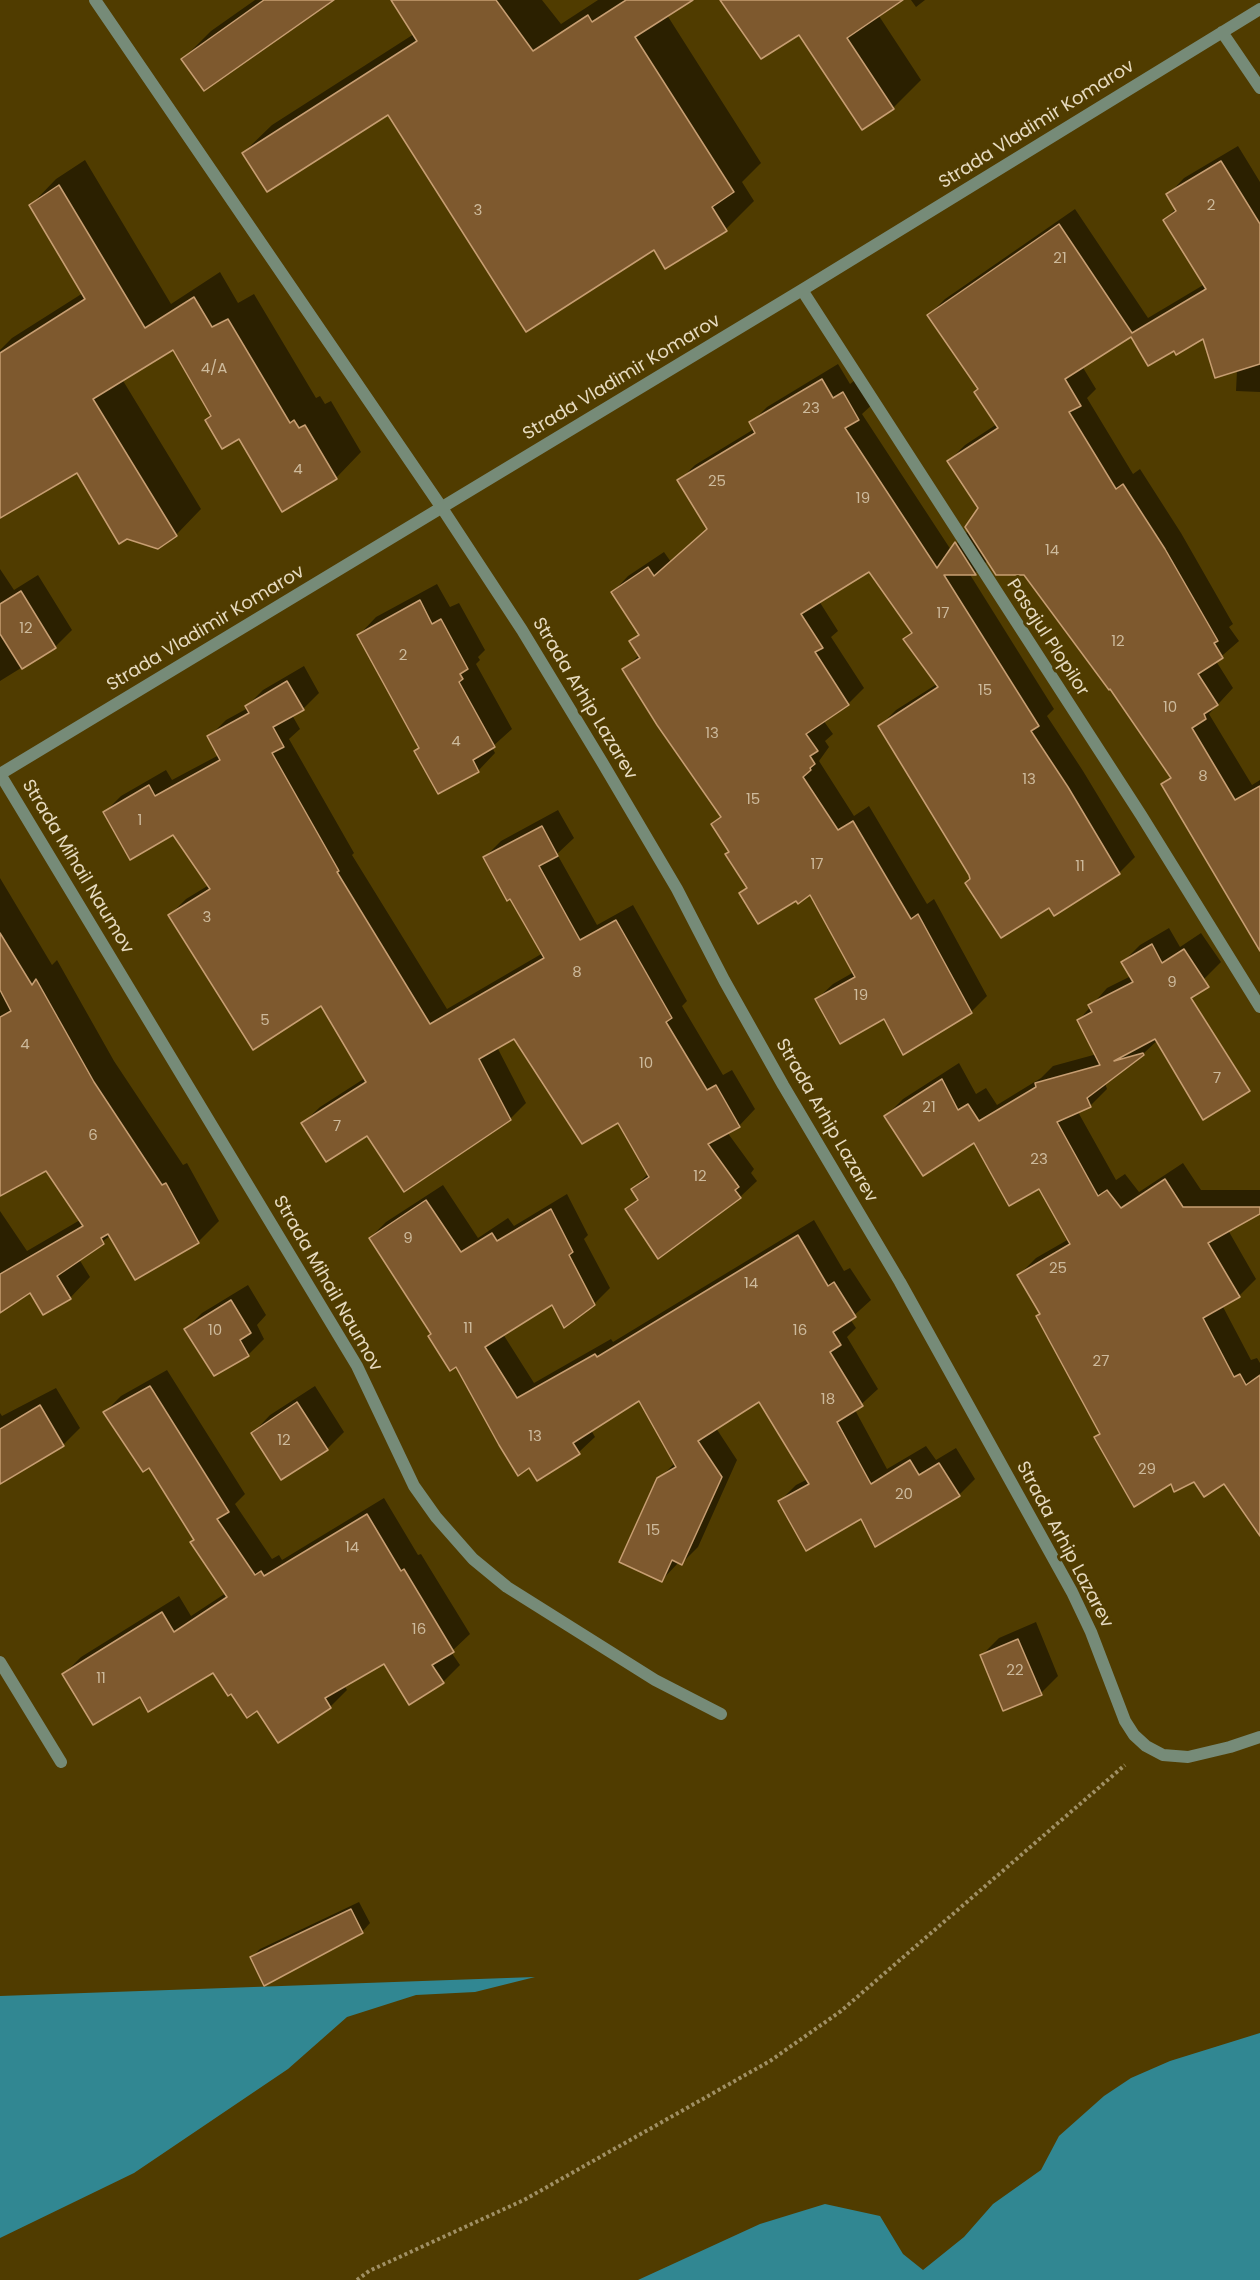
<!DOCTYPE html>
<html>
<head>
<meta charset="utf-8">
<style>
	body { margin:0 }
	canvas { display:block; background:#503c00 }
</style>
</head>
<body>
<canvas width="1260" height="2280"></canvas>
<script>
const c = document.querySelector('canvas').getContext('2d');
c.lineJoin = 'round';
function paint(path, color) { c.fillStyle = color; c.fill(path, 'evenodd'); }
const toPath = rows => new Path2D(rows.map(r => 'M' + r).join(''));
function trace(path, color, width, dash) { c.strokeStyle = color; c.lineWidth = width; c.lineCap = dash ? 'butt' : 'round'; c.setLineDash(dash || []); c.stroke(path); }
function drawText(font, color, halo, rows, align = 'center') {
  c.font = font + ' Poppins,sans-serif'; c.lineWidth = 6; c.setLineDash([]); c.textBaseline = 'middle'; c.strokeStyle = halo; c.fillStyle = color; for (const [text, x, y, turn = 0] of rows) {
    c.save(); c.translate(x, y); c.rotate((+turn || 0) * Math.PI / 180); c.textAlign = isNaN(turn) ? turn : align; if (halo) c.strokeText(text, 0, 0); c.fillText(text, 0, 0); c.restore();
  }
}
const water = toPath([
	[535,1977,475,1992,416,1995,347,2017,288,2069,134,2173,0,2238,0,1996],
	[1260,2033,1260,2280,638,2280,760,2224,825,2204,880,2216,903,2254,923,2270,964,2237,993,2204,1041,2170,1059,2136,1104,2096,1131,2078,1170,2061]
]);
const shadow = toPath([
	[255,0,332,0,183,59,211,31],
	[392,0,542,0,561,24,598,0,690,0,667,15,761,163,742,182,754,201,726,229,666,267,654,248,388,113,243,153,272,125,414,34],
	[721,0,903,0,879,16,921,80,893,108,799,33],
	[911,0,925,0,916,7],
	[1238,146,1260,182,1260,392,1236,391,1237,370,1204,337,1174,349,1131,335,1082,366,1096,389,1087,398,1133,474,1140,469,1181,533,1233,624,1229,627,1239,641,1216,661,1233,688,1209,714,1252,785,1260,780,1260,914,1163,784,1171,776,1111,687,1025,573,988,560,975,573,969,573,1054,709,1047,716,1083,771,1135,857,1119,873,1049,905,971,878,880,726,896,710,937,684,905,639,913,631,869,570,819,601,838,631,831,637,864,688,848,704,823,720,833,734,825,741,829,747,819,761,854,816,869,806,927,904,934,899,987,996,971,1012,885,1017,817,999,833,984,854,972,810,893,796,898,741,894,748,887,731,851,713,824,722,815,624,670,639,655,631,642,640,633,613,592,628,576,664,552,671,562,708,528,679,481,695,465,754,429,751,423,767,407,838,364,850,384,859,377,874,403,862,414,951,550,969,530,980,508,949,461,965,445,997,424,980,388,929,315,945,299,1075,209,1148,318,1205,284,1165,220,1176,208,1168,195,1184,178],
	[85,160,171,304,220,272,238,303,254,294,316,398,320,396,325,404,331,401,361,452,336,478,240,437,207,420,212,415,173,347,122,379,201,509,176,535,78,471,0,517,0,350,12,338,83,293,31,205,56,179],
	[0,569,14,590,38,575,72,630,55,647,0,681],
	[437,584,450,607,459,603,485,650,478,657,480,660,476,664,512,729,492,747,495,753,478,771,420,747,359,635,376,617],
	[304,666,319,693,303,709,292,715,300,729,289,739,354,853,352,855,447,1009,543,953,485,857,501,841,558,810,574,838,557,854,597,925,633,905,687,1001,682,1006,723,1075,732,1070,755,1109,739,1126,727,1132,754,1169,751,1173,757,1181,740,1197,658,1257,627,1210,638,1198,633,1189,649,1173,619,1121,514,1037,497,1047,526,1103,510,1119,367,1134,303,1123,320,1107,365,1078,321,1003,170,915,186,899,209,885,174,833,105,812,121,796,166,770,172,780,219,755,209,737,226,720,248,708,247,706,263,690],
	[0,878,52,965,57,960,114,1061,183,1165,187,1163,219,1221,198,1242,135,1278,111,1235,79,1259,90,1277,70,1298,31,1291,0,1310,0,1211,27,1251,80,1220,46,1169,0,1194],
	[1169,928,1180,947,1201,933,1221,962,1204,979,1161,1037,1143,1054,1105,1083,1107,1089,1090,1106,1078,1112,1116,1180,1125,1174,1139,1192,1183,1163,1201,1190,1260,1190,1260,1212,1228,1230,1256,1279,1239,1296,1222,1305,1251,1360,1257,1358,1260,1363,1260,1534,1225,1482,1195,1480,1172,1482,1095,1438,1101,1432,1041,1313,1019,1275,1036,1258,1069,1239,1040,1187,975,1141,886,1116,903,1099,959,1063,976,1094,986,1088,997,1105,1041,1078,1053,1066,1097,1054,1078,1021,1107,988,1131,976,1123,962,1140,945],
	[443,1185,478,1238,508,1218,514,1226,567,1194,588,1235,584,1239,610,1288,595,1303,566,1248,564,1249,592,1303,594,1303,564,1325,553,1303,503,1334,534,1383,611,1339,613,1342,814,1220,844,1271,850,1268,871,1300,850,1319,856,1328,847,1337,878,1389,855,1410,887,1469,926,1446,936,1460,956,1448,975,1479,959,1495,862,1517,780,1501,796,1485,808,1479,759,1400,716,1428,737,1460,698,1547,682,1563,679,1562,662,1580,659,1479,675,1463,640,1399,591,1430,595,1437,579,1452,457,1365,432,1334,370,1238,386,1222],
	[248,1285,266,1315,257,1325,264,1339,248,1355,186,1329,202,1313],
	[167,1370,245,1494,235,1504,272,1559,279,1555,282,1560,384,1498,418,1555,421,1554,470,1634,451,1652,460,1665,443,1682,384,1662,344,1685,347,1690,330,1707,258,1709,232,1692,213,1671,140,1695,64,1674,81,1657,179,1596,191,1616,226,1593,149,1466,105,1412,121,1396],
	[315,1386,344,1432,327,1449,253,1433,270,1415],
	[56,1388,80,1428,63,1445,0,1482,0,1413,2,1416],
	[1036,1622,1058,1676,1041,1693,982,1655,999,1638],
	[359,1902,370,1923,362,1932,252,1957,260,1949]
]);
const building = toPath([
	[264,0,334,0,204,91,181,59,264,0],
	[391,0,496,0,533,51,588,15,592,22,626,0,693,0,635,37,734,192,712,207,727,231,665,269,654,250,526,332,388,115,267,192,242,153,417,41,391,0],
	[720,0,903,0,847,38,894,109,862,130,799,35,761,59,720,0],
	[1221,161,1260,224,1260,364,1215,378,1203,339,1176,355,1174,351,1148,366,1131,337,1065,379,1081,406,1069,412,1116,489,1123,484,1165,549,1218,641,1214,643,1223,658,1198,674,1218,705,1204,714,1206,719,1192,728,1235,800,1260,786,1260,951,1161,784,1171,778,1110,689,1109,690,1024,575,996,575,965,527,978,508,947,461,998,428,974,392,978,389,927,315,1059,224,1132,333,1206,289,1163,220,1176,211,1166,194,1221,161],
	[59,185,145,328,194,297,212,327,228,319,290,423,294,420,299,428,305,425,337,479,282,512,239,439,222,449,205,420,211,416,173,350,93,399,177,536,158,549,127,539,119,544,77,473,0,518,0,353,85,299,29,205,59,185],
	[822,379,833,398,843,392,859,420,845,428,937,568,955,542,976,575,944,575,1039,726,1031,731,1068,787,1120,874,1054,916,1049,908,1001,938,965,883,970,879,969,875,878,726,938,687,903,639,912,633,869,572,801,614,823,648,815,652,849,705,806,734,818,751,810,756,815,764,810,768,811,770,803,777,838,830,853,821,911,919,918,914,972,1013,903,1055,884,1019,840,1044,815,999,855,977,810,895,798,904,796,901,758,924,739,893,747,888,725,854,729,852,711,824,721,817,657,725,622,669,640,658,629,641,639,635,611,592,648,567,654,576,707,529,677,480,755,433,749,422,822,379],
	[21,591,56,648,22,669,0,634,0,604,21,591],
	[420,600,432,624,441,619,468,669,460,674,463,679,459,682,495,747,473,760,479,772,438,794,414,751,419,748,357,635,420,600],
	[287,681,304,710,273,727,284,747,272,753,339,871,337,872,430,1024,544,958,510,899,507,901,483,857,542,826,558,856,539,866,580,940,616,920,672,1018,666,1022,707,1090,716,1085,740,1127,708,1144,739,1187,735,1190,741,1198,658,1259,625,1209,638,1200,631,1189,649,1177,618,1123,582,1144,514,1039,479,1059,511,1120,404,1192,367,1136,326,1162,301,1123,366,1082,321,1006,253,1050,168,915,210,889,173,835,130,860,103,812,149,785,155,796,220,760,207,736,249,713,245,706,287,681],
	[0,933,32,985,36,979,94,1082,162,1185,166,1183,199,1243,135,1280,108,1234,101,1238,104,1244,57,1276,71,1299,43,1315,30,1293,0,1313,0,1274,83,1226,46,1171,0,1196,0,1017,11,1011,0,990,0,933],
	[1152,944,1162,963,1184,949,1209,987,1191,998,1250,1091,1203,1120,1155,1039,1114,1061,1143,1053,1144,1055,1087,1098,1091,1107,1057,1122,1098,1196,1107,1190,1121,1208,1165,1179,1183,1207,1260,1207,1260,1214,1208,1243,1240,1297,1203,1318,1234,1377,1240,1374,1246,1385,1260,1375,1260,1536,1224,1484,1204,1497,1194,1482,1174,1492,1171,1484,1134,1507,1094,1437,1100,1434,1036,1316,1040,1314,1017,1275,1070,1244,1039,1189,1009,1206,974,1143,923,1176,884,1116,942,1079,958,1110,968,1104,979,1121,1036,1087,1035,1083,1100,1065,1077,1020,1092,1012,1088,1005,1133,982,1121,962,1152,944],
	[426,1200,461,1252,492,1233,497,1241,551,1209,573,1252,569,1255,595,1305,564,1328,552,1305,485,1347,517,1398,595,1354,597,1357,798,1235,828,1286,834,1282,856,1317,833,1332,841,1345,830,1352,863,1406,837,1422,871,1484,910,1460,919,1475,939,1463,960,1496,875,1547,861,1519,806,1551,778,1501,809,1484,759,1402,698,1441,722,1477,682,1565,672,1560,662,1582,619,1562,657,1478,676,1467,639,1401,573,1443,580,1454,537,1481,529,1468,518,1476,499,1445,456,1367,450,1371,428,1336,431,1334,369,1238,426,1200],
	[231,1300,251,1333,240,1340,249,1356,214,1376,184,1329,231,1300],
	[150,1386,229,1512,217,1519,255,1575,261,1571,264,1576,367,1514,401,1571,404,1569,454,1652,432,1665,444,1683,409,1705,384,1664,325,1698,331,1708,278,1743,257,1711,247,1718,231,1694,228,1696,213,1673,148,1712,140,1697,93,1725,62,1674,162,1612,174,1632,227,1597,190,1542,194,1540,149,1468,143,1472,103,1412,150,1386],
	[297,1402,328,1450,281,1480,251,1433,297,1402],
	[40,1405,64,1446,0,1484,0,1429,40,1405],
	[1018,1639,1042,1695,1003,1711,980,1655,1018,1639],
	[351,1909,363,1933,264,1986,250,1957,351,1909]
]);
const path = toPath([
	[357,2280,369,2271,524,2200,770,2061,841,2011,1125,1765]
]);
const service = toPath([
	[95,0,442,508]
]);
const minor = toPath([
	[1222,32,1260,88],
	[802,290,1141,815,1260,1007],
	[442,508,522,630,602,762,677,889,724,980,783,1085,900,1282,1072,1592,1091,1632,1125,1721,1134,1735,1146,1746,1163,1755,1188,1757,1230,1747,1260,1737],
	[0,774,802,290,1260,9],
	[0,774,357,1366,414,1486,436,1517,473,1559,507,1587,655,1680,721,1714],
	[0,1662,61,1762]
]);
const numberNames = [
	["2",1211,206],
	["3",478,211],
	["21",1060,259],
	["4/A",214,369],
	["23",811,409],
	["4",298,470],
	["25",717,482],
	["19",863,499],
	["14",1052,551],
	["17",943,614],
	["12",26,629],
	["12",1118,642],
	["2",403,656],
	["15",985,691],
	["10",1170,708],
	["13",712,734],
	["4",456,742],
	["8",1203,777],
	["13",1029,780],
	["15",753,800],
	["1",140,821],
	["17",817,865],
	["11",1080,867],
	["3",207,918],
	["8",577,973],
	["9",1172,983],
	["19",861,996],
	["5",265,1021],
	["4",25,1045],
	["10",646,1064],
	["7",1217,1079],
	["21",929,1108],
	["7",337,1127],
	["6",93,1136],
	["23",1039,1160],
	["12",700,1177],
	["9",408,1239],
	["25",1058,1269],
	["14",751,1284],
	["11",468,1329],
	["10",215,1331],
	["16",800,1331],
	["27",1101,1362],
	["18",828,1400],
	["13",535,1437],
	["12",284,1441],
	["29",1147,1470],
	["20",904,1495],
	["15",653,1531],
	["14",352,1548],
	["16",419,1630],
	["22",1015,1671],
	["11",101,1679]
];
const streetNames = [
	["Strada Vladimir Komarov",1037,125,-32],
	["Strada Vladimir Komarov",622,378,-31],
	["Strada Vladimir Komarov",206,629,-31],
	["Pasajul Plopilor",1047,638,57],
	["Strada Arhip Lazarev",584,699,59],
	["Strada Mihail Naumov",77,867,59],
	["Strada Arhip Lazarev",826,1121,60],
	["Strada Mihail Naumov",327,1284,60],
	["Strada Arhip Lazarev",1064,1545,62]
];
paint(water, '#318792');
paint(shadow, '#0007');
paint(building, '#7e592e');
trace(building, '#c79e72', 1.5);
trace(path, '#a09065', 4, [3, 3]);
trace(service, '#768b78', 12);
trace(minor, '#768b78', 12);
drawText('15px', '#cdba9c', null, numberNames);
drawText('18px', '#e7dbc0', '#503c00', streetNames);
</script>
</body>
</html>
